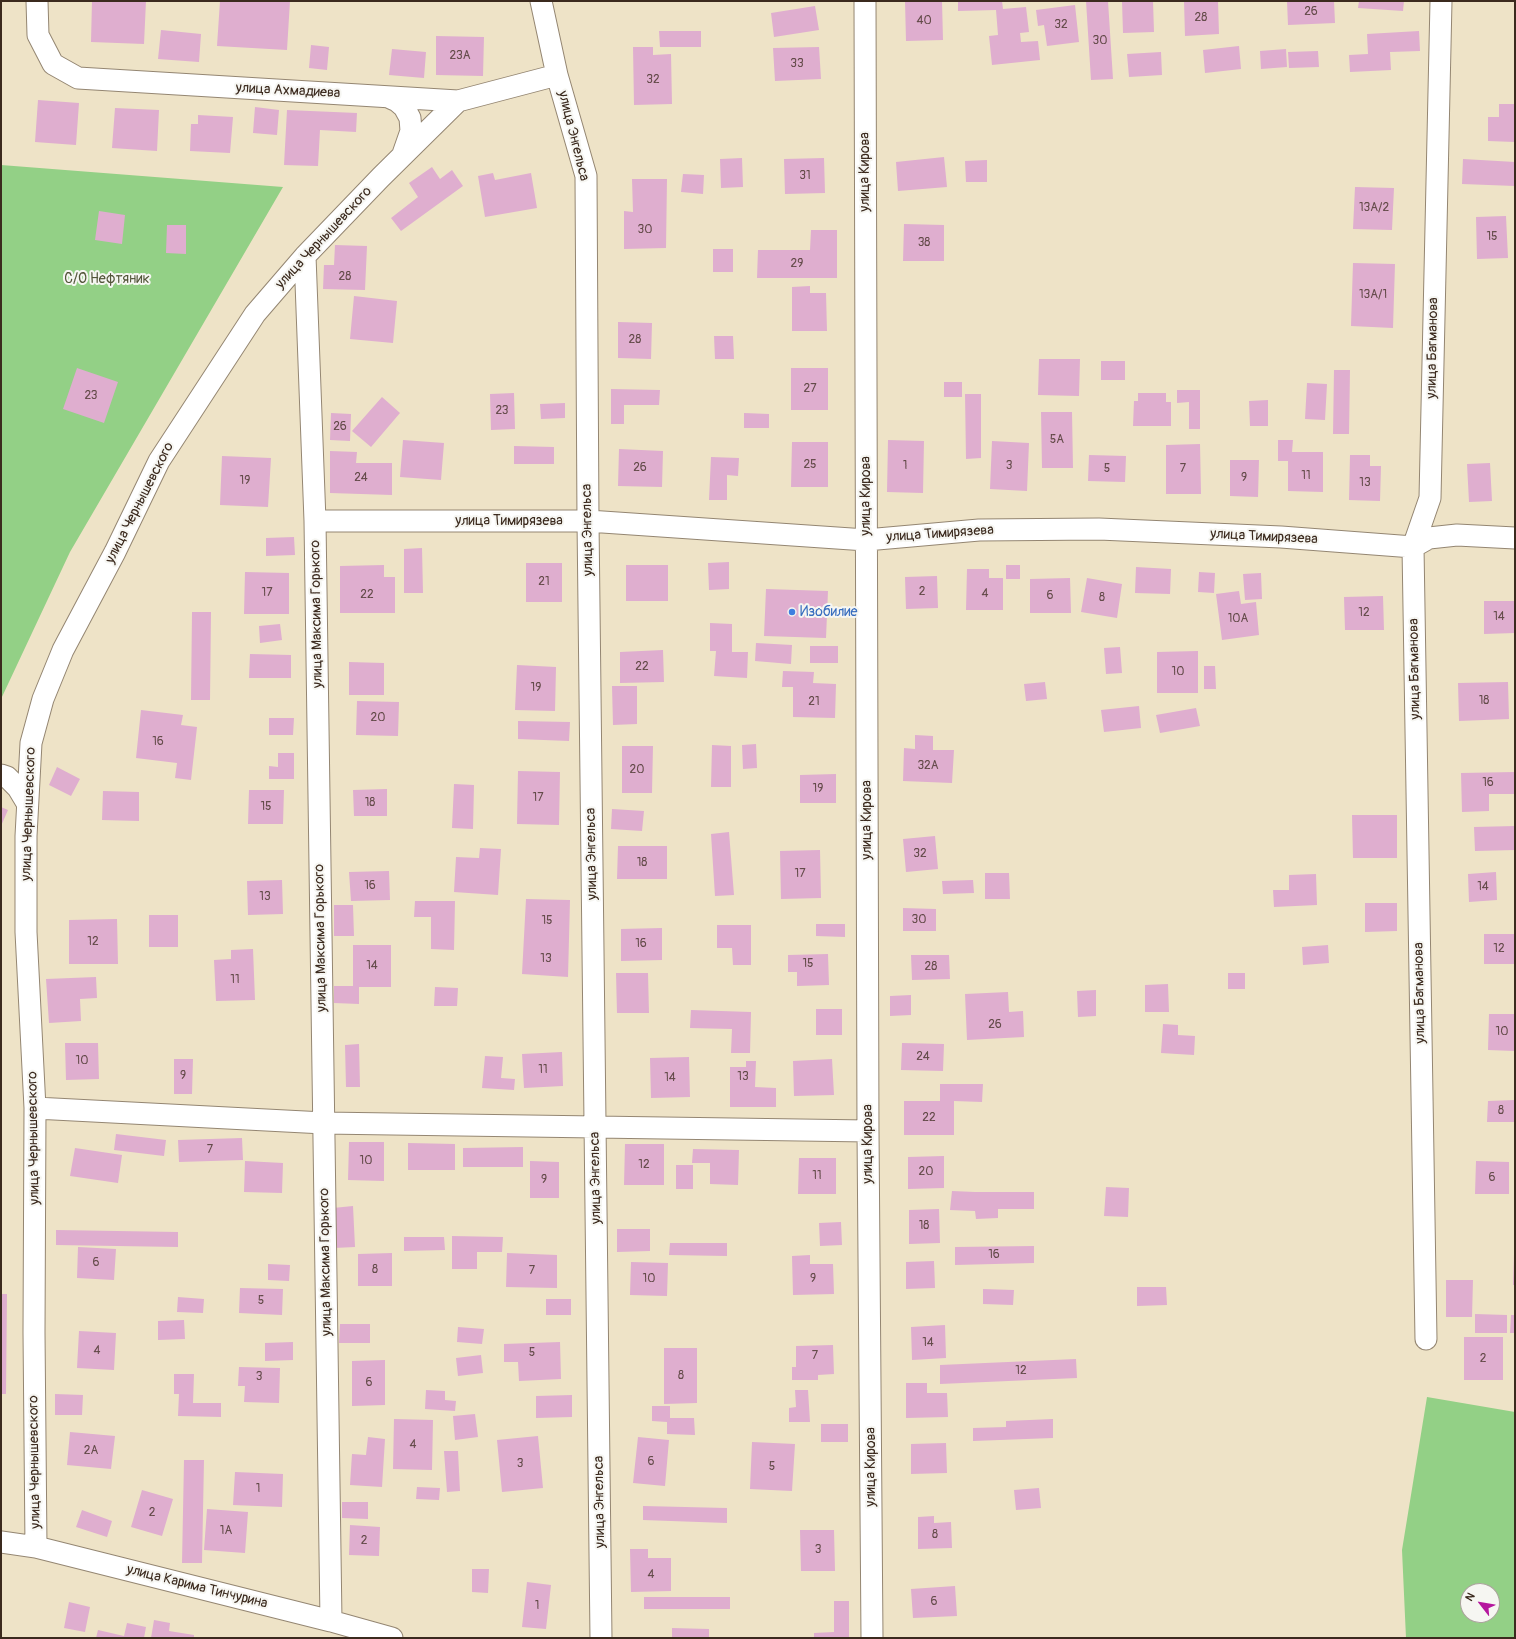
<!DOCTYPE html>
<html>
<head>
<meta charset="utf-8">
<style>
	body { margin:0 }
	#map { position:relative; width:1516px; height:1639px; overflow:hidden; background:#eee3c7; font-family:Pangolin,sans-serif }
	canvas { display:block }
	.frame { position:absolute; inset:0; border:2px solid #3b2a1e; pointer-events:none }
	.north { position:absolute; left:1460px; top:1583px; width:40px; height:40px; box-sizing:border-box; background:#f6f6f2; border:1px solid #aba49d; border-radius:50%; rotate:301deg; font-size:11px; font-weight:700; line-height:16px; text-align:center; color:#3b2a1e }
	.north::after { content:''; display:block; margin:auto; width:14px; height:18px; background:#b5179e; clip-path:polygon(50% 0,100% 100%,50% 72%,0 100%) }
</style>
</head>
<body>
<div id="map">
<canvas width="1516" height="1639"></canvas>
<div class="frame"></div>
<div class="north">N</div>
</div>
<script>
const c = document.querySelector('canvas').getContext('2d');
c.lineJoin = 'round';
function paint(path, color) { c.fillStyle = color; c.fill(path, 'evenodd'); }
const toPath = rows => new Path2D(rows.map(r => 'M' + r).join(''));
function trace(path, color, width, dash) { c.strokeStyle = color; c.lineWidth = width; c.lineCap = dash ? 'butt' : 'round'; c.setLineDash(dash || []); c.stroke(path); }
function drawText(font, color, halo, rows, align = 'center') {
  c.font = font + ' Pangolin,sans-serif'; c.lineWidth = 4; c.setLineDash([]); c.textBaseline = 'middle'; c.strokeStyle = halo; c.fillStyle = color; for (const [text, x, y, turn = 0] of rows) {
    c.save(); c.translate(x, y); c.rotate((+turn || 0) * Math.PI / 180); c.textAlign = isNaN(turn) ? turn : align; if (halo) c.strokeText(text, 0, 0); c.fillText(text, 0, 0); c.restore();
  }
}
const green = toPath([
	[1,165,283,187,70,552,1,699],
	[1427,1397,1515,1412,1515,1638,1406,1638,1402,1550],
	[1468,1591,1492,1591,1492,1615,1468,1615]
]);
const building = toPath([
	[92,1,146,1,144,44,91,42],
	[220,1,290,1,287,50,217,46],
	[905,1,942,1,943,40,906,41],
	[958,1,1002,1,1003,9,1026,7,1029,32,1020,33,1021,42,1038,41,1040,60,992,65,989,36,998,35,996,10,958,11],
	[1086,1,1108,1,1113,79,1091,80],
	[1122,1,1153,1,1154,32,1123,33],
	[1184,1,1218,1,1219,34,1185,36],
	[1287,1,1334,1,1335,23,1288,25],
	[1359,1,1404,1,1403,11,1358,8],
	[1075,5,1079,42,1047,46,1044,25,1038,26,1036,10],
	[815,6,819,30,774,37,771,13],
	[161,30,201,34,199,62,158,59],
	[659,31,701,31,701,47,660,47],
	[1419,31,1420,51,1390,52,1391,70,1350,72,1349,55,1368,54,1367,34],
	[436,36,484,37,483,76,436,75],
	[311,45,329,47,327,70,309,68],
	[1239,46,1241,69,1205,73,1203,50],
	[633,47,653,47,653,55,671,54,672,104,634,105],
	[819,47,821,79,775,81,773,48],
	[392,49,426,52,424,78,389,75],
	[1286,49,1287,67,1261,69,1260,51],
	[1318,51,1319,67,1289,68,1288,52],
	[1161,52,1162,75,1129,77,1127,54],
	[38,100,79,103,76,145,35,142],
	[1499,104,1515,104,1515,142,1488,141,1488,117,1499,117],
	[255,107,279,110,277,135,253,133],
	[115,108,159,110,157,151,112,148],
	[287,110,357,113,356,132,320,130,318,166,284,165],
	[198,115,233,117,230,153,190,151,191,124,198,124],
	[944,157,947,187,898,191,896,162],
	[742,158,743,187,721,188,720,159],
	[824,158,825,193,785,194,784,159],
	[1463,159,1515,162,1515,186,1462,184],
	[987,160,987,182,966,182,965,161],
	[432,167,440,179,452,170,463,186,401,231,391,218,418,197,409,183],
	[493,173,495,180,531,173,537,208,485,217,478,176],
	[683,174,704,175,703,194,681,192],
	[632,179,667,179,666,248,624,249,624,211,633,212],
	[1355,187,1394,188,1392,230,1353,229],
	[99,211,125,215,122,244,95,240],
	[1506,216,1508,258,1477,259,1476,217],
	[904,224,944,225,944,261,903,261],
	[167,225,186,225,186,254,166,253],
	[811,230,837,230,837,278,757,278,758,250,810,250],
	[335,245,367,246,365,290,323,289,324,265,334,265],
	[713,249,733,249,733,272,713,272],
	[1353,263,1395,264,1393,328,1351,326],
	[810,286,810,293,826,293,827,331,792,331,792,287],
	[354,296,397,301,393,343,350,339],
	[618,322,652,323,651,359,618,358],
	[714,336,733,336,734,359,715,359],
	[1039,359,1080,359,1079,396,1038,395],
	[1101,361,1125,361,1125,380,1101,380],
	[77,368,118,382,104,423,63,409],
	[791,368,828,368,828,410,791,410],
	[1334,370,1350,370,1349,434,1333,434],
	[944,382,962,382,962,397,944,397],
	[1307,383,1327,384,1325,420,1305,419],
	[611,389,660,390,659,405,624,405,624,424,611,424],
	[1177,390,1200,390,1200,429,1189,429,1189,402,1177,403],
	[514,393,515,429,491,430,490,394],
	[1138,393,1166,393,1166,402,1171,402,1171,426,1133,426,1134,401,1138,401],
	[965,394,981,394,981,458,966,459],
	[382,397,400,413,371,447,352,431],
	[1268,400,1268,426,1250,426,1249,401],
	[565,403,565,418,541,419,540,404],
	[1041,412,1072,412,1073,468,1042,468],
	[331,413,351,414,350,441,330,440],
	[744,413,769,414,769,428,744,428],
	[403,440,444,443,441,480,400,477],
	[888,440,924,441,923,493,887,492],
	[1278,440,1293,440,1292,452,1323,452,1323,492,1288,491,1288,461,1278,461],
	[992,441,1029,443,1027,491,990,489],
	[792,442,828,442,828,487,791,487],
	[1200,444,1201,494,1166,494,1166,445],
	[514,446,554,447,554,464,514,464],
	[619,449,663,451,662,487,618,486],
	[330,451,357,452,356,463,392,463,392,495,330,493],
	[1089,455,1126,456,1125,482,1088,481],
	[1350,455,1370,455,1370,466,1381,466,1380,501,1349,500],
	[222,456,271,458,268,507,220,505],
	[711,457,739,458,738,476,727,475,727,500,709,500],
	[1230,460,1259,460,1258,497,1230,496],
	[1490,463,1492,501,1469,502,1467,464],
	[294,537,295,555,266,556,266,538],
	[422,548,423,593,404,593,404,549],
	[729,562,729,589,709,590,708,563],
	[526,563,562,563,562,602,526,602],
	[384,565,384,577,395,577,395,613,340,613,340,566],
	[626,565,668,565,668,601,626,601],
	[1006,565,1020,565,1020,579,1006,579],
	[1136,567,1171,569,1170,594,1135,593],
	[967,569,989,569,989,578,1003,578,1003,610,966,610],
	[245,572,289,573,289,614,244,614],
	[1199,572,1215,573,1214,593,1198,592],
	[1261,573,1262,599,1245,600,1243,574],
	[937,576,938,608,906,609,905,577],
	[1070,578,1071,613,1030,613,1030,579],
	[1087,578,1122,584,1117,618,1081,612],
	[766,589,828,591,826,638,764,636],
	[1239,591,1241,604,1256,602,1259,635,1222,640,1216,594],
	[1383,596,1384,630,1345,630,1344,597],
	[1484,601,1515,601,1515,633,1484,634],
	[192,612,211,612,210,700,191,700],
	[710,623,732,624,732,652,748,652,747,678,714,676,716,651,710,651],
	[280,624,282,640,260,643,259,626],
	[756,643,792,645,791,664,755,661],
	[810,646,838,646,838,663,810,663],
	[1120,647,1122,673,1106,674,1104,648],
	[663,650,664,682,620,683,620,652],
	[1198,651,1198,693,1157,693,1157,652],
	[250,654,291,655,291,678,249,678],
	[349,662,384,663,384,695,349,695],
	[517,665,556,667,555,711,515,710],
	[1204,666,1215,666,1216,689,1204,689],
	[783,671,814,672,813,683,836,684,835,718,793,717,793,687,782,687],
	[1045,682,1047,699,1026,701,1024,684],
	[1508,682,1509,719,1459,721,1458,683],
	[612,686,637,686,637,724,613,725],
	[357,701,399,702,398,736,356,735],
	[1139,706,1141,728,1104,732,1101,710],
	[1196,708,1200,726,1160,733,1156,715],
	[141,710,183,715,181,725,197,727,191,780,175,778,177,763,136,758],
	[269,718,294,718,293,735,269,735],
	[518,721,570,722,569,741,518,739],
	[915,735,933,736,933,750,954,750,952,783,903,781,904,748,915,749],
	[756,744,757,768,743,769,742,745],
	[712,745,731,746,731,787,711,787],
	[622,746,653,746,652,793,622,793],
	[278,753,294,753,294,779,269,779,269,766,278,767],
	[57,767,80,779,71,796,49,785],
	[518,771,560,772,559,825,517,824],
	[1515,772,1515,794,1489,794,1489,811,1462,812,1461,773],
	[836,774,836,803,800,803,800,775],
	[454,784,474,785,473,829,452,828],
	[387,789,387,816,354,816,353,790],
	[249,790,284,790,283,824,248,824],
	[103,791,139,792,139,821,102,820],
	[1,807,8,810,1,826],
	[612,809,644,811,642,831,611,829],
	[1352,815,1397,815,1397,858,1353,858],
	[1515,826,1515,850,1475,851,1474,827],
	[729,832,734,895,715,896,711,834],
	[935,836,938,869,906,872,903,839],
	[618,846,667,846,667,879,617,879],
	[480,848,501,849,498,895,454,892,456,857,479,858],
	[820,850,821,898,781,899,780,851],
	[389,871,390,900,351,901,349,872],
	[1496,872,1497,900,1469,902,1468,874],
	[985,873,1009,873,1010,899,985,899],
	[1316,874,1317,905,1274,907,1273,890,1289,890,1289,875],
	[282,880,283,914,248,915,247,881],
	[973,880,974,893,943,894,942,881],
	[526,899,570,900,568,977,522,974],
	[415,901,455,901,454,950,431,949,431,917,414,917],
	[1365,903,1397,903,1397,931,1365,932],
	[334,905,353,905,354,936,334,936],
	[903,908,936,909,936,931,903,931],
	[149,915,178,915,178,947,149,947],
	[117,919,118,964,69,964,69,920],
	[816,924,845,924,845,937,816,936],
	[717,925,751,925,751,965,733,965,732,948,717,948],
	[662,928,662,960,621,961,621,929],
	[1484,934,1515,934,1515,964,1484,964],
	[353,945,391,945,391,987,359,987,359,1004,334,1003,334,986,353,986],
	[1328,945,1329,963,1303,965,1302,947],
	[253,949,255,1000,216,1001,214,960,231,959,231,950],
	[828,954,829,985,797,986,797,972,788,972,788,955],
	[911,955,949,955,950,979,912,980],
	[616,973,648,973,649,1013,617,1013],
	[1228,973,1245,973,1245,989,1228,989],
	[96,977,97,998,80,999,81,1021,49,1023,46,979],
	[1168,984,1169,1012,1145,1012,1145,985],
	[435,987,458,988,457,1006,434,1006],
	[1096,990,1096,1016,1078,1017,1077,991],
	[1008,992,1009,1012,1023,1011,1024,1037,967,1040,965,994],
	[911,995,911,1015,890,1016,890,996],
	[816,1009,842,1009,842,1035,816,1035],
	[691,1010,751,1012,750,1053,731,1053,732,1029,690,1028],
	[1489,1014,1515,1014,1515,1051,1488,1050],
	[1163,1024,1178,1025,1178,1035,1195,1036,1194,1055,1161,1053],
	[65,1043,98,1043,99,1079,66,1080],
	[902,1043,944,1044,943,1071,901,1070],
	[359,1044,360,1087,346,1087,345,1045],
	[562,1052,563,1086,524,1088,522,1054],
	[485,1056,503,1057,501,1078,515,1079,514,1090,482,1088],
	[689,1057,690,1097,651,1098,650,1058],
	[174,1059,193,1059,192,1094,174,1094],
	[832,1059,834,1095,794,1096,793,1061],
	[746,1061,756,1061,755,1087,776,1088,776,1107,730,1107,730,1067,746,1067],
	[940,1084,983,1084,982,1102,954,1101,954,1135,904,1135,904,1101,940,1101],
	[1515,1100,1515,1122,1487,1122,1488,1101],
	[116,1134,166,1140,164,1156,114,1150],
	[242,1138,243,1160,179,1162,178,1140],
	[349,1142,384,1142,384,1181,348,1180],
	[408,1143,455,1144,455,1170,408,1170],
	[625,1144,664,1144,664,1185,624,1185],
	[523,1147,523,1167,463,1167,463,1148],
	[75,1148,122,1155,118,1183,70,1176],
	[693,1149,739,1150,738,1185,710,1184,710,1163,692,1163],
	[944,1156,944,1188,908,1189,908,1157],
	[799,1158,836,1158,836,1194,798,1194],
	[245,1161,283,1163,282,1193,244,1192],
	[530,1161,559,1162,559,1198,530,1198],
	[1476,1161,1509,1162,1509,1194,1475,1194],
	[676,1165,693,1165,693,1189,676,1189],
	[1106,1187,1129,1188,1128,1217,1104,1216],
	[952,1191,975,1192,1034,1192,1034,1209,998,1209,998,1218,976,1219,975,1211,950,1210],
	[353,1206,355,1247,334,1248,333,1208],
	[939,1209,940,1243,909,1244,909,1210],
	[841,1222,842,1245,820,1246,819,1223],
	[617,1229,650,1229,650,1251,617,1252],
	[56,1230,178,1232,178,1247,56,1245],
	[452,1236,503,1237,502,1252,477,1252,477,1269,452,1269],
	[404,1237,444,1237,445,1250,404,1251],
	[670,1243,727,1243,727,1256,669,1255],
	[1034,1246,1034,1263,955,1265,955,1247],
	[78,1247,116,1249,114,1280,77,1278],
	[392,1253,392,1286,358,1286,358,1254],
	[507,1253,557,1255,557,1288,506,1287],
	[1514,1254,1515,1254,1515,1285,1513,1285],
	[810,1255,810,1264,833,1264,834,1294,793,1295,792,1256],
	[934,1261,935,1288,906,1289,906,1262],
	[631,1262,668,1263,667,1296,630,1295],
	[268,1264,290,1265,289,1281,268,1280],
	[1446,1280,1473,1280,1472,1317,1446,1317],
	[1137,1287,1166,1287,1167,1305,1137,1306],
	[240,1288,283,1289,282,1315,239,1313],
	[983,1289,1014,1290,1013,1305,983,1304],
	[1,1294,7,1294,6,1394,1,1394],
	[178,1297,204,1299,203,1313,177,1312],
	[546,1299,571,1299,571,1315,546,1315],
	[1475,1314,1507,1315,1507,1333,1475,1333],
	[1511,1315,1515,1315,1515,1333,1510,1333],
	[184,1320,185,1339,158,1340,158,1321],
	[340,1324,370,1324,370,1343,339,1343],
	[945,1325,946,1358,912,1360,911,1327],
	[458,1327,484,1329,482,1344,457,1342],
	[79,1331,116,1333,114,1370,77,1368],
	[1464,1337,1503,1337,1503,1380,1464,1380],
	[293,1342,293,1360,265,1361,265,1343],
	[560,1342,561,1379,519,1381,518,1362,504,1362,504,1344],
	[833,1345,834,1374,818,1375,818,1380,792,1380,792,1367,796,1367,796,1346],
	[664,1348,697,1348,697,1403,664,1404],
	[481,1355,483,1373,458,1376,456,1358],
	[1076,1359,1077,1378,940,1384,940,1365],
	[385,1360,385,1405,352,1406,352,1361],
	[239,1367,280,1368,279,1403,244,1402,245,1386,238,1386],
	[174,1374,194,1374,193,1403,221,1403,221,1417,178,1416,179,1394,174,1394],
	[906,1383,927,1383,927,1393,947,1393,948,1417,906,1418],
	[426,1390,445,1391,445,1400,456,1401,455,1411,425,1409],
	[795,1390,808,1390,810,1422,789,1422,789,1408,796,1407],
	[55,1394,83,1395,82,1415,55,1415],
	[572,1395,572,1417,536,1418,536,1396],
	[652,1406,670,1406,670,1418,694,1418,695,1435,667,1434,667,1422,652,1421],
	[475,1414,478,1437,455,1440,453,1416],
	[394,1419,433,1420,432,1470,393,1469],
	[1053,1419,1053,1438,973,1441,973,1428,1006,1427,1006,1421],
	[821,1424,848,1424,848,1442,821,1442],
	[70,1432,115,1436,111,1469,67,1465],
	[538,1436,543,1488,502,1492,497,1440],
	[368,1437,385,1439,382,1487,350,1485,352,1454,366,1455],
	[638,1437,669,1440,665,1486,633,1483],
	[752,1442,795,1444,792,1491,750,1489],
	[946,1443,947,1473,911,1474,911,1444],
	[444,1451,458,1451,460,1491,447,1492],
	[184,1460,204,1460,202,1563,182,1563],
	[235,1472,283,1474,282,1507,233,1505],
	[417,1487,440,1488,439,1500,416,1499],
	[1039,1488,1041,1508,1016,1510,1014,1490],
	[142,1490,173,1499,162,1536,131,1527],
	[342,1502,368,1502,368,1519,342,1518],
	[643,1506,727,1508,727,1523,643,1520],
	[207,1509,248,1512,245,1553,204,1550],
	[82,1510,112,1521,107,1537,76,1527],
	[934,1516,934,1523,951,1522,952,1548,918,1549,918,1517],
	[350,1525,380,1527,379,1556,349,1555],
	[800,1530,834,1530,835,1571,801,1571],
	[630,1549,648,1549,648,1558,671,1558,671,1591,631,1592],
	[472,1569,489,1569,488,1593,472,1592],
	[527,1582,551,1585,546,1629,522,1627],
	[955,1586,957,1616,913,1618,911,1589],
	[644,1597,730,1597,730,1609,644,1609],
	[834,1601,849,1601,849,1638,814,1638,814,1633,834,1632],
	[69,1602,90,1607,85,1632,64,1628],
	[154,1620,170,1623,169,1631,194,1635,194,1638,151,1638],
	[127,1623,146,1627,144,1638,96,1638,98,1630,124,1636],
	[672,1628,709,1629,709,1638,672,1638]
]);
const minor = toPath([
	[37,1,38,35,53,64,78,78,458,101,557,75],
	[541,1,557,75,586,176,588,521,601,1638],
	[865,1,868,1131,872,1638],
	[388,97,397,101,404,107,410,118,411,131,403,154],
	[305,256,315,521,331,1621],
	[315,521,588,521,866,540,979,530,1099,529,1281,537,1413,547,1429,538,1457,535,1515,538],
	[1,775,7,777,18,788,27,803],
	[35,1108,324,1123,868,1131],
	[1426,1339,1413,547,1430,498,1441,1],
	[1,1542,36,1547,331,1621,392,1638],
	[36,1547,34,1332,35,1108,26,932,26,836,31,743,43,699,63,650,115,552,159,461,255,314,305,256,381,177,458,101]
]);
const markers = [
	[792,612,4,"#3f7fe0"]
];
const numberNames = [
	["26",1311,12],
	["28",1201,18],
	["40",924,21],
	["32",1061,25],
	["30",1100,41],
	["23А",460,56],
	["33",797,64],
	["32",653,80],
	["31",805,176],
	["13А/2",1374,208],
	["30",645,230],
	["15",1492,237],
	["38",924,243],
	["29",797,264],
	["28",345,277],
	["13А/1",1373,295],
	["28",635,340],
	["27",810,389],
	["23",91,396],
	["23",502,411],
	["26",340,427],
	["5А",1057,440],
	["25",810,465],
	["1",905,466],
	["3",1009,466],
	["26",640,468],
	["5",1107,469],
	["7",1183,469],
	["11",1306,476],
	["24",361,478],
	["9",1244,478],
	["19",245,481],
	["13",1365,483],
	["21",544,582],
	["2",922,592],
	["17",267,593],
	["4",985,594],
	["22",367,595],
	["6",1050,596],
	["8",1102,598],
	["12",1364,613],
	["14",1499,617],
	["10А",1238,619],
	["22",642,667],
	["10",1178,672],
	["19",536,688],
	["18",1484,701],
	["21",814,702],
	["20",378,718],
	["16",158,742],
	["32А",928,766],
	["20",637,770],
	["16",1488,783],
	["19",818,789],
	["17",538,798],
	["18",370,803],
	["15",266,807],
	["32",920,854],
	["18",642,863],
	["17",800,874],
	["16",370,886],
	["14",1483,887],
	["13",265,897],
	["30",919,920],
	["15",547,921],
	["12",93,942],
	["16",641,944],
	["12",1499,949],
	["13",546,959],
	["15",808,964],
	["14",372,966],
	["28",931,967],
	["11",235,980],
	["26",995,1025],
	["10",1502,1032],
	["24",923,1057],
	["10",82,1061],
	["11",543,1070],
	["9",183,1076],
	["13",743,1077],
	["14",670,1078],
	["8",1501,1111],
	["22",929,1118],
	["7",210,1150],
	["10",366,1161],
	["12",644,1165],
	["20",926,1172],
	["11",817,1176],
	["6",1492,1178],
	["9",544,1180],
	["18",924,1226],
	["16",994,1255],
	["6",96,1263],
	["8",375,1270],
	["7",532,1271],
	["10",649,1279],
	["9",813,1279],
	["5",261,1301],
	["14",928,1343],
	["4",97,1351],
	["5",532,1353],
	["7",815,1356],
	["2",1483,1359],
	["12",1021,1371],
	["8",681,1376],
	["3",259,1377],
	["6",369,1383],
	["4",413,1445],
	["2А",91,1451],
	["6",651,1462],
	["3",520,1464],
	["5",772,1467],
	["1",258,1489],
	["2",152,1513],
	["1А",226,1531],
	["8",935,1535],
	["2",364,1541],
	["3",818,1550],
	["4",651,1575],
	["6",934,1602],
	["1",537,1606]
];
const streetNames = [
	["улица Ахмадиева",288,91,3],
	["улица Энгельса",573,136,76],
	["улица Кирова",865,172,-90],
	["улица Чернышевского",324,238,-47],
	["улица Багманова",1433,348,-89],
	["улица Кирова",866,496,-90],
	["улица Чернышевского",140,503,-63],
	["улица Тимирязева",509,521],
	["улица Энгельса",588,530,-91],
	["улица Тимирязева",940,534,-4],
	["улица Тимирязева",1264,537,3],
	["улица Максима Горького",317,614,-91],
	["улица Багманова",1415,669,-91],
	["улица Чернышевского",29,814,-88],
	["улица Кирова",867,820,-90],
	["улица Энгельса",592,854,-91],
	["улица Максима Горького",321,938,-91],
	["улица Багманова",1420,993,-91],
	["улица Чернышевского",34,1138,-91],
	["улица Кирова",868,1144,-90],
	["улица Энгельса",596,1178,-91],
	["улица Максима Горького",326,1262,-91],
	["улица Чернышевского",35,1462,-91],
	["улица Кирова",871,1467,-90],
	["улица Энгельса",600,1502,-91],
	["улица Карима Тинчурина",197,1587,14]
];
const parkNames = [
	["С/О Нефтяник",107,279]
];
const shopNames = [
	["Изобилие",800,612]
];
paint(green, '#93d086');
paint(building, '#dfaecf');
trace(minor, '#948672', 23);
trace(minor, '#fff', 21);
for (const [x, y, r, color] of markers) { const dot = new Path2D(); dot.arc(x, y, r, 0, 2 * Math.PI); c.fillStyle = color; c.fill(dot); trace(dot, '#f6f6f2', 1.5); }
drawText('12px', '#644b4a', null, numberNames);
drawText('14px', '#3b2a1e', '#f6f6f2', streetNames);
drawText('14px', '#515438', '#f6f6f2', parkNames);
drawText('14px', '#366cbe', '#f6f6f2', shopNames, 'left');
</script>
</body>
</html>
